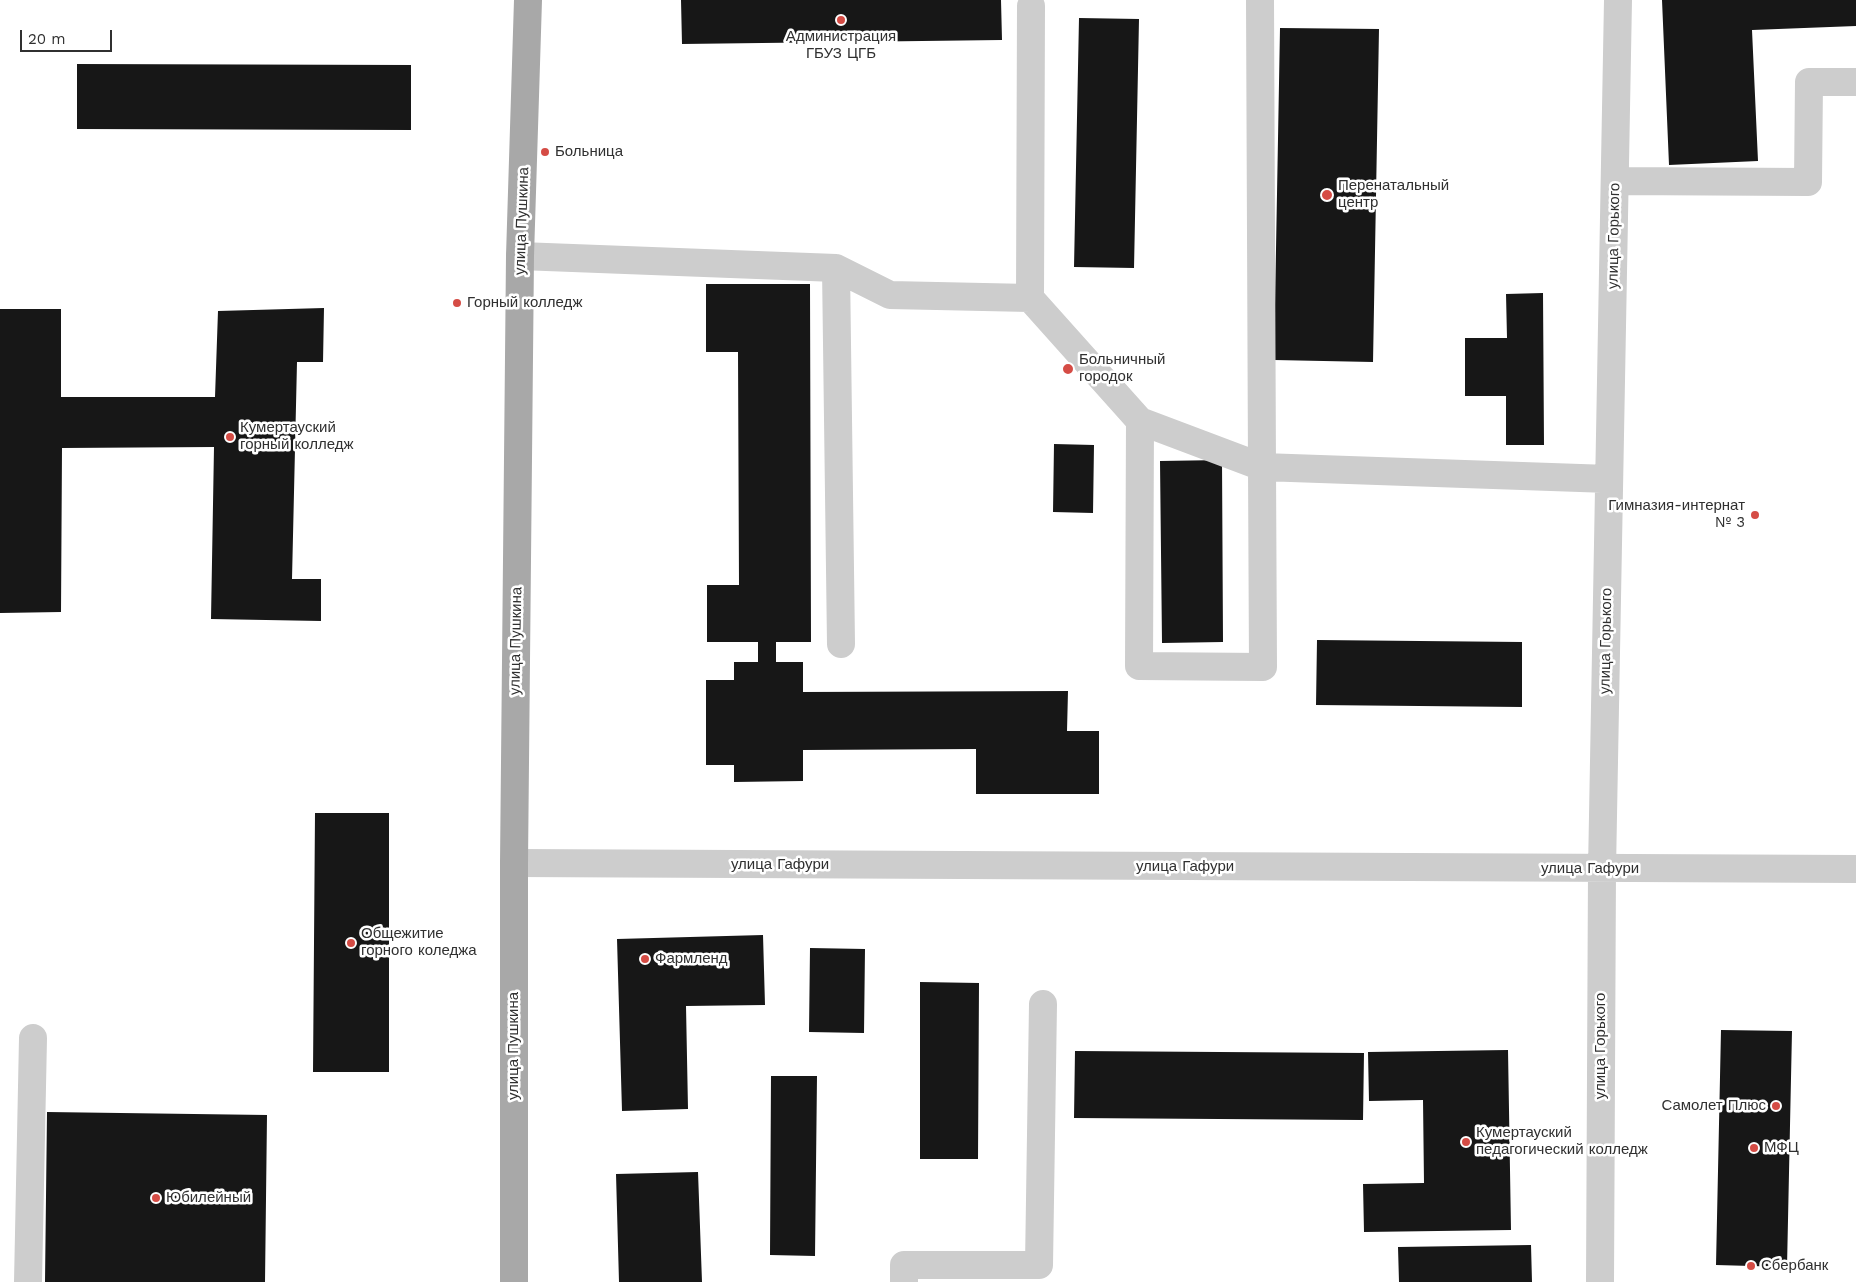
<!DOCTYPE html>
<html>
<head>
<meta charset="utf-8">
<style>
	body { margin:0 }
	#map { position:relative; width:1856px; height:1282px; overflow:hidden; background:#fff; font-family:"Work Sans",sans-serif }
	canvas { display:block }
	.scale { position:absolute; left:20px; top:30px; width:92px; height:22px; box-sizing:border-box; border:2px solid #303030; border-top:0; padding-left:6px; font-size:15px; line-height:18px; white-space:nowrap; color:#303030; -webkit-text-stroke:4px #fff; paint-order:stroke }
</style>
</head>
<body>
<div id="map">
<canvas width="1856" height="1282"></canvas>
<div class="scale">20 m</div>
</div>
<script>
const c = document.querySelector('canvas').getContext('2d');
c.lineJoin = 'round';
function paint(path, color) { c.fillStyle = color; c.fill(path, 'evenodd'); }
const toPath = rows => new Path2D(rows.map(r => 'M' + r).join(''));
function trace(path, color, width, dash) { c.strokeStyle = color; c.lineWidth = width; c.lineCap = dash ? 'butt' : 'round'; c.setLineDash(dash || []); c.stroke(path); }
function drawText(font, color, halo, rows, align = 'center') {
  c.font = font + ' "Work Sans",sans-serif'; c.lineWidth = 5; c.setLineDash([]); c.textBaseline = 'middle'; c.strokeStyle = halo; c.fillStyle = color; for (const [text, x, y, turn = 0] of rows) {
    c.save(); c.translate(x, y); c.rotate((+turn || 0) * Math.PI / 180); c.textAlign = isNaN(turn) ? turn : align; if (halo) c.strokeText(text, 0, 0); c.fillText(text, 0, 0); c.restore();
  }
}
const building = toPath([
	[681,0,1001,0,1002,40,682,44],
	[1662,0,1856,0,1856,26,1752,30,1758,161,1669,165],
	[1079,18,1139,19,1134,268,1074,267],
	[1280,28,1379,29,1373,362,1274,360],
	[77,64,411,65,411,130,77,129],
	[706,284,810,284,811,642,776,642,776,662,803,662,803,692,1068,691,1067,731,1099,731,1099,794,976,794,976,749,803,750,803,781,734,782,734,765,706,765,706,680,734,680,734,662,758,662,758,642,707,642,707,585,739,585,738,352,706,352],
	[1543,293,1544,445,1506,445,1506,396,1465,396,1465,338,1507,338,1506,294],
	[324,308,323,362,297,362,292,579,321,579,321,621,211,619,214,447,62,448,61,612,0,613,0,309,61,309,61,397,215,397,218,311],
	[1054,444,1094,445,1093,513,1053,512],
	[1222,460,1223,642,1162,643,1160,461],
	[1317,640,1522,642,1522,707,1316,705],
	[315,813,389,813,389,1072,313,1072],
	[763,935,765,1005,686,1006,688,1109,622,1111,617,939],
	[810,948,865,949,864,1033,809,1032],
	[920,982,979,983,978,1159,920,1159],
	[1721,1030,1792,1031,1787,1267,1716,1265],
	[1508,1050,1511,1230,1364,1232,1363,1184,1424,1183,1423,1100,1369,1101,1368,1052],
	[1075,1051,1364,1053,1363,1120,1074,1118],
	[771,1076,817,1076,815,1256,770,1255],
	[47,1112,267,1115,265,1282,45,1282],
	[698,1172,702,1282,619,1282,616,1174],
	[1531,1245,1532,1282,1399,1282,1398,1247]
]);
const minor = toPath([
	[1260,0,1262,467,1263,667,1139,666,1140,421,1262,467,1609,479],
	[1615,181,1808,182,1809,82,1856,82],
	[520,256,836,268,890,295,1030,298,1140,421],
	[836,268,841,644],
	[1030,298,1031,6],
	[514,863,1856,869],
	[28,1282,33,1038],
	[904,1282,904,1265,1039,1265,1043,1004],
	[1600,1282,1602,870,1618,0]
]);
const major = toPath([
	[514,1282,514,863,520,256,528,0]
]);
const markers = [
	[841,20,5,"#d54c45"],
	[545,152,5,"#d54c45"],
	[1327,195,6,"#d54c45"],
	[457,303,5,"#d54c45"],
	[1068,369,6,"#d54c45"],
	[230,437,5,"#d54c45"],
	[1755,515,5,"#d54c45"],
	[351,943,5,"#d54c45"],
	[645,959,5,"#d54c45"],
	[1776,1106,5,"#d54c45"],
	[1466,1142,5,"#d54c45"],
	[1754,1148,5,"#d54c45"],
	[156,1198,5,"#d54c45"],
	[1751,1266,5,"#d54c45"]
];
const poiNames = [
	["Администрация",841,37,"center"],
	["ГБУЗ ЦГБ",841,54,"center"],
	["Больница",555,152],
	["Перенатальный",1338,186],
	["центр",1338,203],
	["Горный колледж",467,303],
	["Больничный",1079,360],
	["городок",1079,377],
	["Кумертауский",240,428],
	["горный колледж",240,445],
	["Гимназия-интернат",1745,506,"right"],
	["№ 3",1745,523,"right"],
	["Общежитие",361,934],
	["горного коледжа",361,951],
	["Фармленд",655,959],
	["Самолет Плюс",1766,1106,"right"],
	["Кумертауский",1476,1133],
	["педагогический колледж",1476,1150],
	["МФЦ",1764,1148],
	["Юбилейный",166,1198],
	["Сбербанк",1761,1266]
];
const streetNames = [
	["улица Пушкина",522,221,-88],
	["улица Горького",1614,236,-89],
	["улица Пушкина",516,641,-89],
	["улица Горького",1606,641,-89],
	["улица Гафури",780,865],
	["улица Гафури",1185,867],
	["улица Гафури",1590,869],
	["улица Пушкина",514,1046,-90],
	["улица Горького",1601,1046,-90]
];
paint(building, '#171717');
trace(minor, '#cdcdcd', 28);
trace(major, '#a8a8a8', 28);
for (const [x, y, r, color] of markers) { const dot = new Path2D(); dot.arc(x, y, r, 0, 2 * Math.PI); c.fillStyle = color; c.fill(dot); trace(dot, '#fff', 2); }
drawText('15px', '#303030', '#fff', poiNames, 'left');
drawText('15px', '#303030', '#fff', streetNames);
</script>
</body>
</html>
